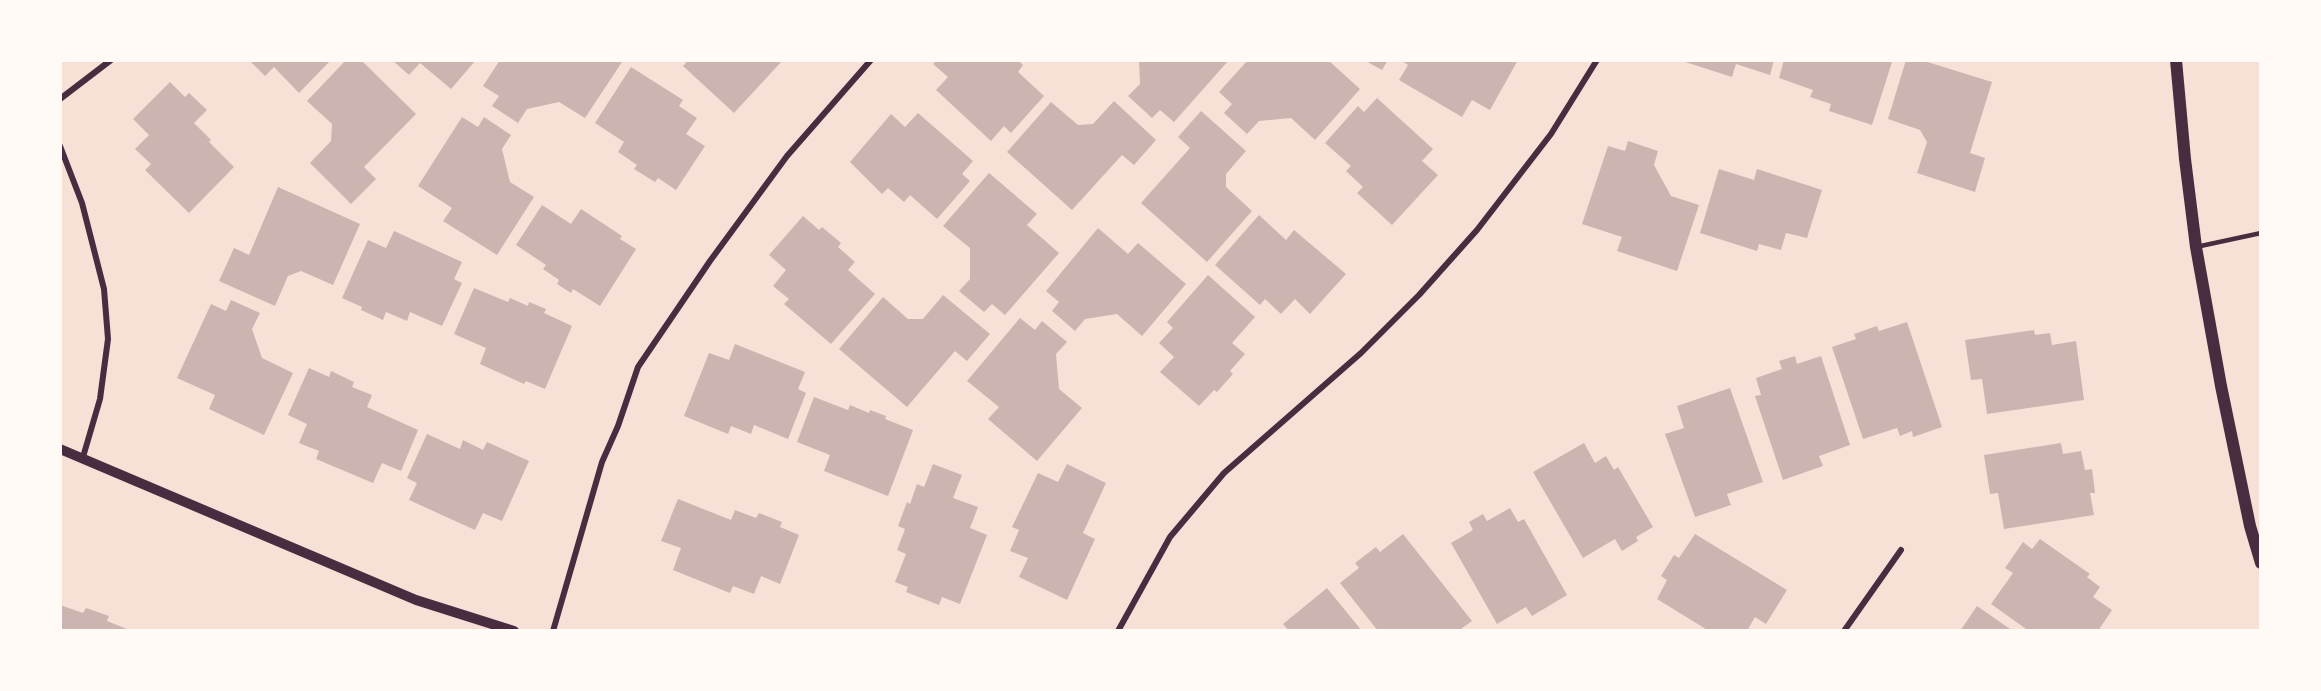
<!DOCTYPE html>
<html>
<head>
<meta charset="utf-8">
<style>
	body { margin:0 }
	#map { position:relative; width:2321px; height:691px; overflow:hidden; background:#f7e1d7; font-family:"Varela Round",sans-serif }
	canvas { display:block }
	.frame { position:absolute; inset:0; border:62px solid #fffaf5; pointer-events:none }
</style>
</head>
<body>
<div id="map">
<canvas width="2321" height="691"></canvas>
<div class="frame"></div>
</div>
<script>
const c = document.querySelector('canvas').getContext('2d');
c.lineJoin = 'round';
function paint(path, color) { c.fillStyle = color; c.fill(path, 'evenodd'); }
const toPath = rows => new Path2D(rows.map(r => 'M' + r).join(''));
function trace(path, color, width, dash) { c.strokeStyle = color; c.lineWidth = width; c.lineCap = dash ? 'butt' : 'round'; c.setLineDash(dash || []); c.stroke(path); }
const building = toPath([
	[249,60,331,60,299,93,274,67,265,76],
	[346,60,361,60,416,114,364,167,376,179,351,204,310,163,331,141,332,124,307,101],
	[392,60,476,60,451,89,420,63,409,75],
	[500,60,619,60,622,62,585,118,559,102,527,109,518,123,492,106,499,96,483,86],
	[683,60,783,60,734,113,683,66,686,63],
	[937,60,1018,60,1023,65,1018,72,1044,96,1011,133,1004,126,991,141,936,90,948,77,933,64],
	[1139,60,1229,60,1174,122,1160,110,1152,118,1128,96,1140,84],
	[1248,60,1328,60,1360,89,1315,140,1291,118,1259,121,1247,134,1224,113,1232,104,1219,92],
	[1364,60,1388,60,1382,70],
	[1400,60,1518,60,1490,110,1472,100,1462,117,1399,80,1408,65],
	[1679,60,1774,60,1770,75,1736,64,1732,77],
	[1784,60,1885,60,1892,62,1872,125,1829,111,1831,104,1810,97,1813,90,1779,78],
	[1906,60,1921,60,1992,82,1970,153,1985,158,1975,192,1917,173,1927,142,1920,130,1888,119],
	[631,67,683,100,679,106,697,118,686,134,705,146,676,190,658,178,655,182,634,169,637,165,618,152,624,142,595,123],
	[170,82,185,97,189,93,207,110,194,123,211,140,209,142,234,167,189,213,145,170,151,164,135,149,149,135,133,119],
	[1377,98,1433,149,1422,161,1438,175,1392,225,1357,193,1363,187,1346,171,1351,166,1325,143,1358,106,1364,112],
	[1114,101,1156,140,1134,165,1122,155,1072,210,1007,152,1051,102,1078,125,1093,124],
	[1201,111,1246,151,1226,174,1226,187,1252,211,1207,262,1141,203,1190,148,1178,137],
	[918,113,973,161,962,174,970,181,937,219,910,195,904,202,888,188,882,194,850,162,891,114,905,127],
	[462,117,478,127,484,117,511,135,502,149,510,182,534,197,497,255,443,221,452,208,418,186],
	[1628,141,1658,151,1654,165,1671,196,1699,205,1677,271,1617,251,1622,237,1582,224,1608,146,1625,151],
	[1719,169,1754,180,1757,169,1822,190,1807,238,1786,233,1781,250,1759,244,1757,251,1700,233],
	[989,173,1037,214,1027,225,1059,253,1005,315,992,304,984,312,959,291,970,279,970,248,943,226],
	[278,187,360,224,333,285,301,271,288,276,275,306,219,281,234,248,249,255],
	[542,205,571,224,581,209,622,236,620,239,636,249,600,306,573,289,571,293,557,284,559,280,543,269,546,265,516,245],
	[1259,215,1286,240,1294,230,1346,274,1310,314,1295,299,1281,314,1265,299,1260,305,1215,265],
	[803,216,819,230,822,227,841,243,838,247,855,262,848,270,875,294,831,344,784,304,789,299,773,286,786,270,769,255],
	[1098,228,1128,254,1138,243,1186,284,1142,336,1117,314,1085,319,1075,331,1052,311,1059,302,1046,291],
	[394,231,462,262,454,279,462,283,442,326,410,312,407,321,386,312,383,320,361,310,362,307,342,298,368,240,386,248],
	[1208,275,1255,317,1232,343,1245,354,1230,371,1233,374,1217,392,1214,390,1199,406,1160,372,1174,357,1159,343,1173,328,1167,322],
	[474,288,508,302,510,298,528,306,529,302,546,309,544,313,572,326,545,389,526,381,524,384,480,364,486,348,454,334],
	[943,295,990,334,967,361,955,351,907,407,839,349,883,297,908,319,923,319],
	[231,300,260,313,252,329,262,358,293,373,264,435,209,409,215,395,177,378,211,304,226,311],
	[1020,318,1035,330,1042,321,1067,342,1056,354,1059,389,1082,408,1037,461,988,419,999,407,967,381],
	[1907,322,1942,427,1913,437,1912,431,1900,436,1897,428,1863,439,1832,347,1856,339,1854,334,1877,326,1879,331],
	[2034,330,2035,335,2050,333,2052,345,2076,341,2084,400,1987,414,1982,379,1971,380,1965,340],
	[735,344,805,372,798,389,806,393,788,439,754,425,751,434,731,426,728,434,684,416,709,353,729,360],
	[1795,356,1797,364,1821,356,1850,445,1819,456,1823,466,1783,480,1755,396,1761,395,1756,378,1782,369,1779,361],
	[309,368,329,377,331,371,354,382,352,387,372,395,367,407,418,430,401,471,382,463,373,483,316,459,319,451,299,443,307,424,288,415],
	[1730,388,1763,482,1727,494,1731,505,1695,517,1665,434,1684,428,1677,406],
	[814,397,848,410,850,405,869,413,870,410,886,416,885,419,913,430,888,496,824,471,830,455,797,442],
	[427,434,460,449,463,440,483,450,487,442,529,461,502,521,483,513,475,530,409,500,417,483,407,478],
	[1584,443,1595,463,1606,456,1614,470,1618,467,1653,527,1636,537,1638,541,1622,551,1615,539,1583,558,1533,472],
	[2061,443,2063,454,2081,451,2085,470,2092,469,2095,493,2090,493,2094,515,2004,529,1998,493,1990,494,1984,455],
	[933,464,962,475,953,498,978,507,970,528,987,535,960,604,942,597,939,605,906,592,908,587,895,582,906,554,897,550,905,529,898,526,907,502,910,504,917,484,924,487],
	[1067,464,1106,483,1083,533,1095,539,1067,600,1019,577,1028,558,1010,551,1019,530,1012,527,1038,473,1058,482],
	[678,499,731,520,735,510,756,518,759,513,782,522,780,527,799,535,780,584,761,576,754,594,733,586,730,593,673,570,681,548,661,541],
	[1510,508,1518,522,1524,519,1567,595,1532,616,1526,607,1497,624,1451,543,1473,530,1469,522,1483,514,1487,521],
	[1403,534,1472,621,1458,631,1378,631,1340,583,1359,568,1355,563,1376,547,1380,552],
	[1695,534,1787,590,1766,624,1755,617,1747,631,1709,631,1657,599,1667,580,1661,576,1674,555,1679,558],
	[2040,539,2090,574,2087,577,2100,587,2093,597,2112,610,2098,631,2029,631,1991,604,2013,573,2005,568,2023,542,2032,549],
	[1327,588,1362,631,1289,631,1283,624],
	[60,605,83,613,86,608,109,616,107,621,132,631,60,631],
	[1977,606,2013,631,1960,631]
]);
const service = toPath([
	[2196,247,2261,233]
]);
const minor = toPath([
	[60,99,111,60],
	[60,146,82,203,104,289,108,339,100,399,83,457],
	[553,631,602,462,618,426,638,367,710,261,787,156,871,60],
	[1118,631,1170,537,1224,473,1361,353,1419,295,1477,230,1551,134,1597,60],
	[1844,631,1901,550]
]);
const tertiary = toPath([
	[60,449,416,600,514,631]
]);
const secondary = toPath([
	[2176,60,2185,159,2196,247,2221,386,2250,526,2261,563]
]);
paint(building, '#ccb4b1');
trace(service, '#4a2c40', 4.5);
trace(minor, '#4a2c40', 6);
trace(tertiary, '#4a2c40', 10);
trace(secondary, '#4a2c40', 12);
</script>
</body>
</html>
